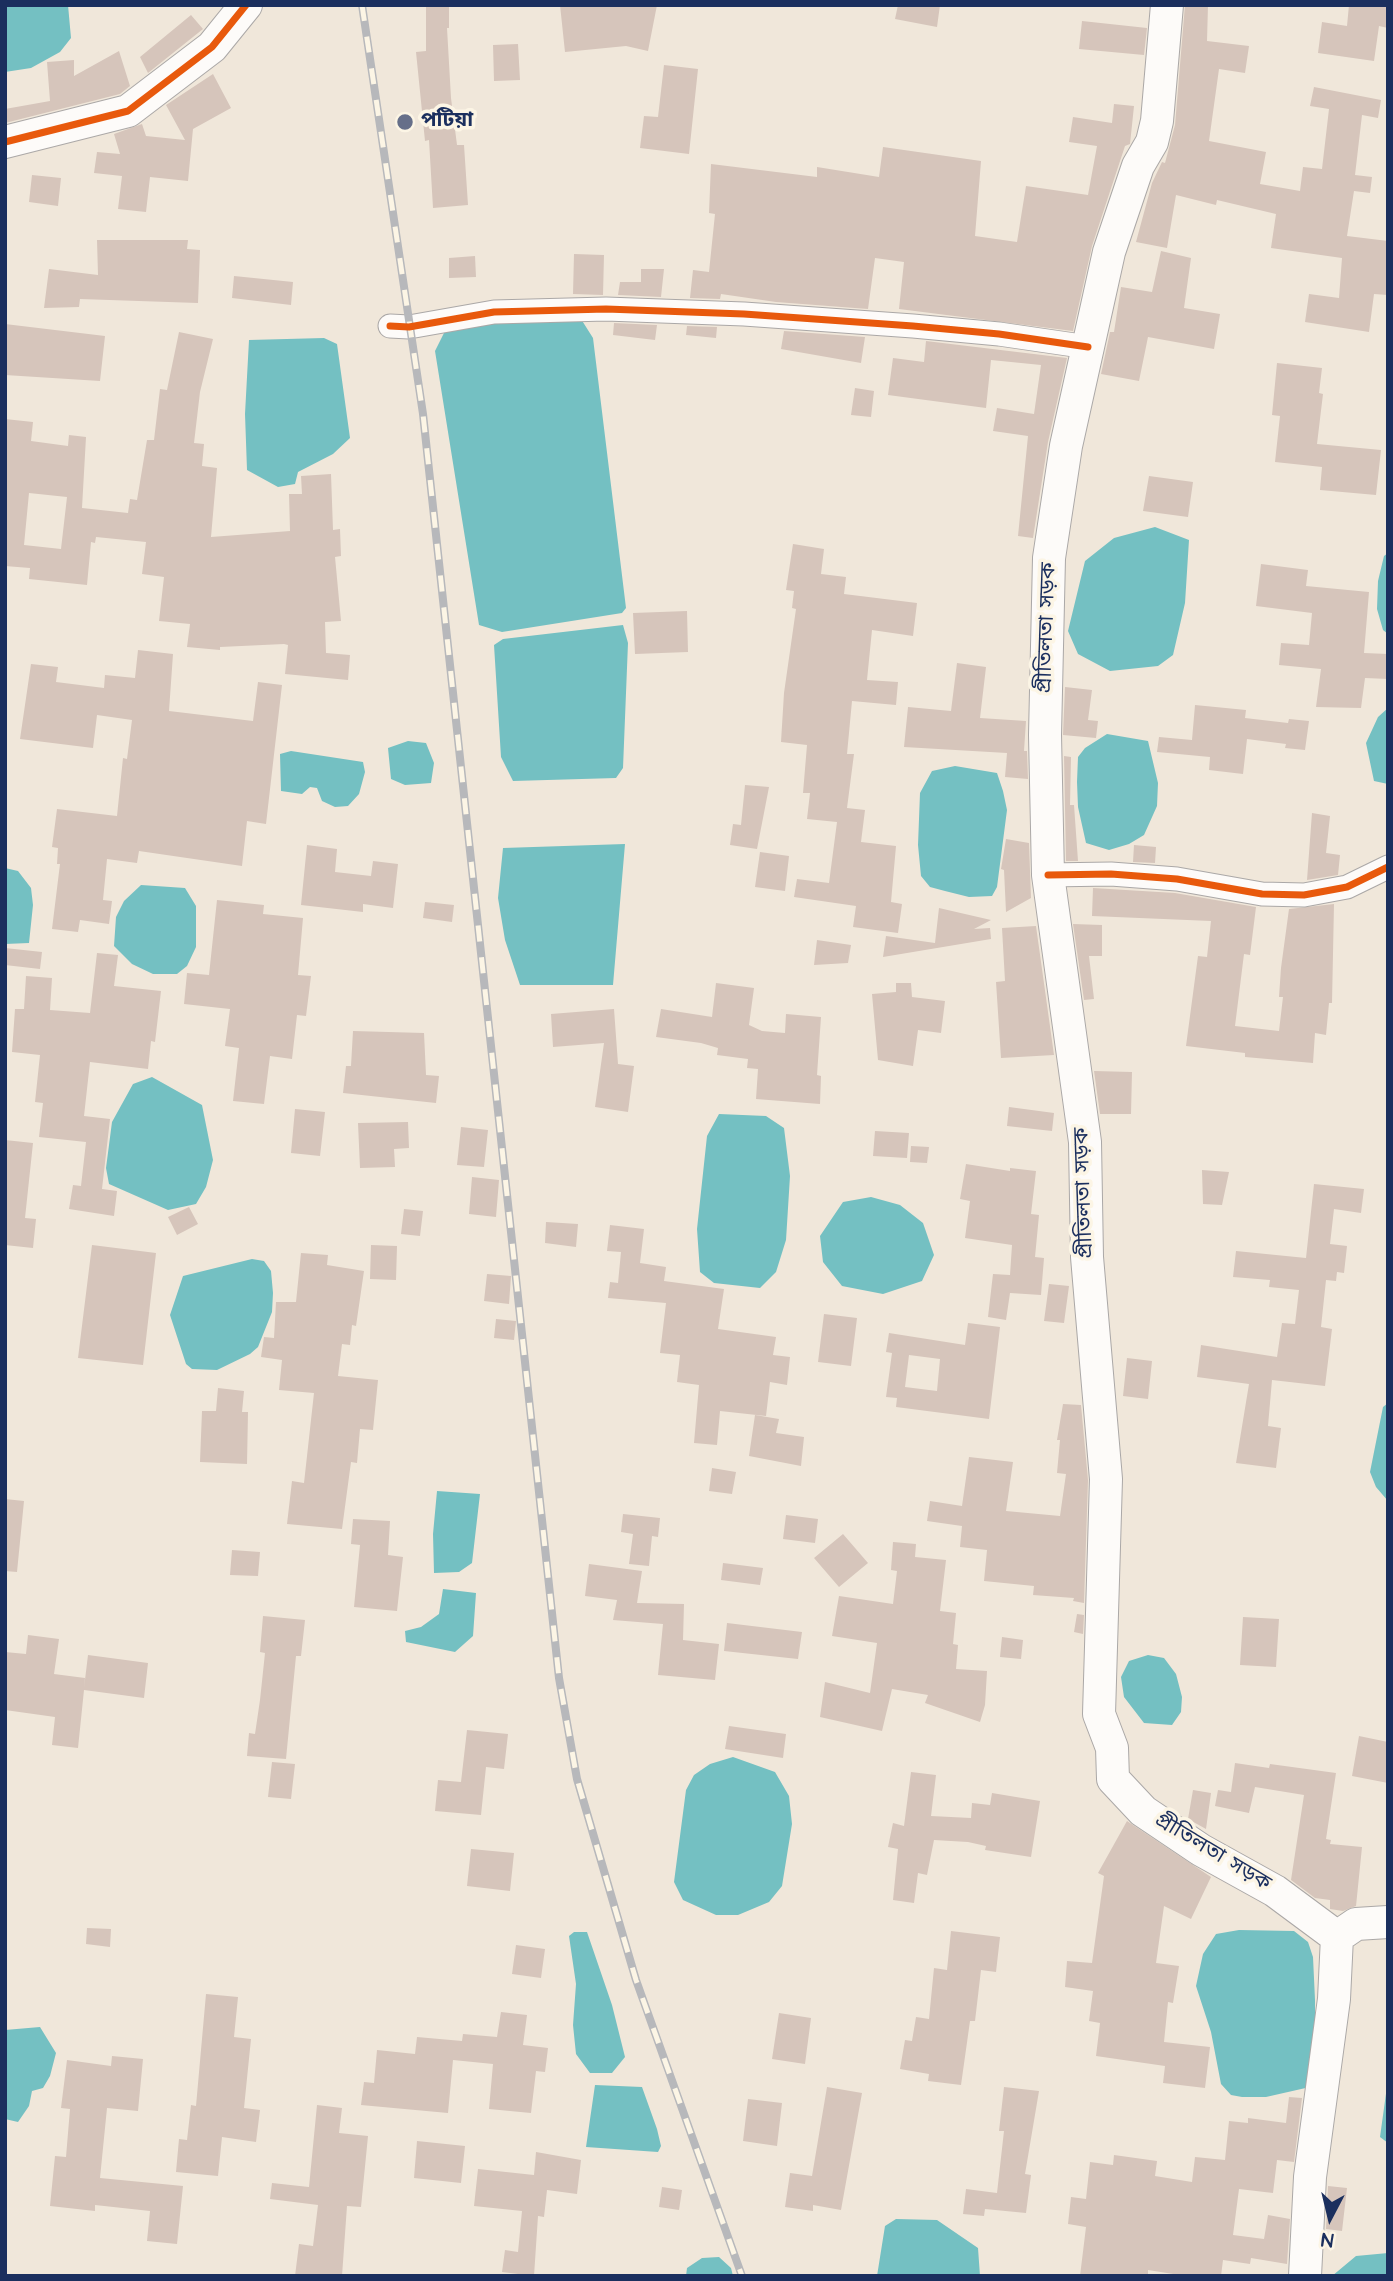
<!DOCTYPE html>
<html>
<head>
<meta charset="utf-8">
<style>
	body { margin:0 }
	#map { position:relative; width:1393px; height:2281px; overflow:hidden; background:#f0e7da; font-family:"Architects Daughter",sans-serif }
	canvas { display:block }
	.frame { position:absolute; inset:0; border:7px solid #1b2f5e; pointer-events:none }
	.north { position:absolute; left:1295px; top:2183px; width:70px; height:70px; -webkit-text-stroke:5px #fcf5e5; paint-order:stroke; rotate:187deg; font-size:19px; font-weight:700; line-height:28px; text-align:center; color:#1b2f5e }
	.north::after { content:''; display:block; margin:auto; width:24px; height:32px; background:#1b2f5e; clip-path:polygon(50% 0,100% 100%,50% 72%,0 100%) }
</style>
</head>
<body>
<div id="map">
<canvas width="1393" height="2281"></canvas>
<div class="frame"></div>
<div class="north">N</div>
</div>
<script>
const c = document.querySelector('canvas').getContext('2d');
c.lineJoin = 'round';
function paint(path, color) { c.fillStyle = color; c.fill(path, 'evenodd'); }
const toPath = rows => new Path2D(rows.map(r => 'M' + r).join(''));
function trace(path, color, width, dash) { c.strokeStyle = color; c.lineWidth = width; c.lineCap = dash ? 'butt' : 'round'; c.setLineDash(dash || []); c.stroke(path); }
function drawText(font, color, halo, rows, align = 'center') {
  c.font = font + ' "Architects Daughter","Noto Sans Bengali",sans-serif'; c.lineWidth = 7; c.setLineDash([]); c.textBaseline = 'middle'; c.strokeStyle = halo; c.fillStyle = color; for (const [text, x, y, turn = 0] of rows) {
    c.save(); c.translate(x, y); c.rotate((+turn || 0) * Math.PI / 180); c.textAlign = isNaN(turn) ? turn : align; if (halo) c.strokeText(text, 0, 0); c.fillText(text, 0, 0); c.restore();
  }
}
const water = toPath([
	[5,5,68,5,71,38,60,52,31,68,5,72],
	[581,319,593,338,626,608,622,613,502,632,479,625,435,351,445,331,500,320],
	[324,338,337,344,350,438,333,454,298,472,295,484,278,487,247,470,245,414,249,340],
	[1155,527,1189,540,1185,603,1173,655,1158,666,1110,671,1078,654,1068,631,1085,561,1114,538],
	[1388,553,1388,634,1383,630,1377,609,1378,581,1384,556],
	[623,625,628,643,623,768,616,778,513,781,501,757,494,645,503,639],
	[1388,708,1388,784,1374,781,1366,743,1378,717],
	[1107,734,1148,741,1158,783,1157,806,1144,835,1129,844,1109,850,1086,843,1078,807,1077,782,1078,757,1085,748],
	[408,741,426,743,434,763,431,783,405,785,391,779,388,748],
	[291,751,363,762,365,772,359,794,348,806,335,807,322,801,317,788,310,787,302,794,281,791,280,754],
	[955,766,997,773,1003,791,1007,810,997,887,992,896,969,897,945,891,930,887,921,876,918,845,920,793,932,771],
	[625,844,613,985,520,985,505,940,498,898,503,848],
	[5,868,18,871,31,888,33,905,29,943,5,944],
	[141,885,185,888,196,906,196,947,187,966,177,974,153,974,132,964,114,946,116,917,124,901],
	[152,1077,202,1105,213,1160,206,1187,196,1204,168,1210,109,1184,106,1168,112,1122,133,1084],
	[719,1114,766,1116,784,1128,790,1176,786,1240,776,1272,760,1288,714,1283,700,1272,697,1229,707,1136],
	[871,1197,900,1205,923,1223,934,1255,922,1281,883,1294,842,1286,823,1262,820,1236,843,1202],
	[252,1259,264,1261,271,1271,273,1293,272,1312,258,1347,250,1354,217,1370,192,1369,186,1364,170,1315,183,1276],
	[1388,1403,1388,1501,1376,1487,1370,1472,1383,1407],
	[437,1491,480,1494,472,1563,459,1572,434,1573,433,1534],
	[443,1589,476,1593,473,1636,455,1652,406,1642,405,1631,421,1627,439,1614],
	[1148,1655,1164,1658,1176,1674,1182,1697,1181,1712,1172,1725,1144,1723,1124,1697,1121,1677,1129,1661],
	[733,1757,775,1772,789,1796,792,1824,782,1886,769,1902,738,1915,716,1915,683,1900,674,1882,686,1790,694,1775,710,1764],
	[1239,1930,1294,1931,1308,1942,1313,1957,1315,2000,1315,2077,1310,2087,1266,2097,1242,2097,1231,2095,1221,2084,1211,2032,1196,1986,1203,1954,1216,1934],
	[574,1932,587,1932,612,2005,625,2057,612,2073,590,2073,576,2054,573,2025,576,1984,569,1936],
	[40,2027,56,2053,50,2076,43,2088,32,2091,29,2106,18,2122,5,2119,5,2030],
	[1388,2079,1388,2143,1380,2137],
	[595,2085,642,2087,657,2129,661,2146,658,2152,586,2147],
	[896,2219,937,2220,978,2248,980,2276,877,2276,885,2226],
	[1388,2253,1388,2276,1332,2276,1356,2256],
	[719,2257,731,2268,733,2276,686,2276,687,2268,702,2258]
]);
const building = toPath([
	[426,5,449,5,449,28,447,28,451,98,457,145,464,145,468,205,433,208,429,140,425,141,416,52,426,51],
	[560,5,657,5,648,51,626,46,565,52],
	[898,5,940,5,937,27,895,19],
	[1185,5,1208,5,1207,41,1249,46,1245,73,1219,69,1209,141,1266,152,1260,184,1300,191,1303,167,1322,169,1329,109,1310,106,1314,87,1381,100,1378,118,1362,115,1355,175,1372,177,1370,193,1354,191,1347,236,1388,241,1388,295,1374,294,1369,332,1305,322,1309,294,1339,298,1342,258,1271,248,1276,214,1217,200,1216,205,1176,195,1167,248,1136,242,1152,183,1162,162,1165,163,1175,125],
	[1349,5,1388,5,1388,28,1379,26,1374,61,1318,53,1322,22,1347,26],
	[191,15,203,29,148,73,140,57],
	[1082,21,1147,28,1144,55,1079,49],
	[518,44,520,80,494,81,493,45],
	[119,51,130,86,120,94,5,123,5,109,50,101,47,62,74,60,74,76],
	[664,65,698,69,689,154,640,148,644,116,658,117],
	[213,74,231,108,193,129,188,181,150,177,146,212,118,209,122,176,94,173,97,152,120,154,114,134,142,124,146,136,185,140,166,105],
	[1114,104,1134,106,1130,144,1125,146,1092,246,1073,331,899,309,904,262,875,258,868,309,776,302,721,294,720,299,690,298,693,270,709,272,715,214,709,213,711,164,817,177,817,167,879,177,883,147,981,161,975,236,1017,242,1026,186,1088,195,1097,146,1069,142,1073,117,1112,123],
	[32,175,61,178,58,206,29,202],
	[97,240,188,240,187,249,200,250,198,303,80,299,79,307,44,308,49,269,98,275],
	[1161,251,1191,258,1184,308,1220,314,1214,349,1148,337,1139,381,1101,374,1110,332,1114,332,1121,287,1152,292],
	[574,254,604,255,603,295,573,294],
	[475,256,476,277,449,278,449,258],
	[641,269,664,269,661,297,618,295,620,282,641,282],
	[234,276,293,282,291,305,232,298],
	[614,323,657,325,655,340,613,335],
	[5,324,105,336,100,381,5,375],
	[687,326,717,327,716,338,686,335],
	[784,331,865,337,861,363,781,349],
	[179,332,213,339,200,392,194,443,204,444,202,466,217,468,211,537,290,531,289,494,302,494,301,476,331,474,333,530,340,529,341,556,335,557,341,621,325,622,326,653,350,655,348,680,285,674,288,645,284,644,220,647,220,650,187,647,190,624,159,621,164,577,142,574,146,542,96,537,95,543,91,542,87,585,29,579,30,568,5,566,5,419,33,422,31,441,68,446,69,435,86,437,82,508,128,513,130,499,137,500,147,440,154,440,160,389,167,390],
	[29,493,67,497,61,549,24,545],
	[926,341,1067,358,1048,442,1033,538,1018,536,1028,436,993,431,997,408,1034,414,1041,365,991,360,986,408,888,395,893,358,924,362],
	[1277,363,1322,368,1319,393,1323,394,1317,444,1381,450,1376,495,1320,490,1322,467,1275,462,1280,416,1272,415],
	[855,388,874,391,871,417,851,415],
	[1149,476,1193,482,1188,517,1143,511],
	[793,544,824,549,821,574,846,577,844,594,917,603,913,636,872,630,867,680,898,682,896,705,852,701,847,754,854,754,847,808,865,810,861,842,896,846,891,902,902,904,898,933,853,927,856,906,794,897,797,879,829,883,837,822,807,819,810,793,803,793,807,745,781,742,784,693,796,609,792,608,794,591,786,590],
	[1261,564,1308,570,1306,586,1369,592,1364,653,1388,654,1388,679,1365,678,1361,708,1316,707,1321,669,1279,665,1281,643,1309,645,1312,613,1256,606],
	[687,611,688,652,635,654,633,613],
	[138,650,173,654,169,711,253,721,258,682,282,685,266,824,247,821,242,866,139,851,137,863,107,859,103,900,112,901,109,924,80,920,78,932,52,929,60,864,57,864,58,848,52,847,57,809,117,816,123,758,127,759,132,720,97,715,93,748,20,739,31,664,58,667,56,682,104,688,105,675,135,678],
	[957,663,986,667,980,718,1026,721,1024,751,1027,751,1028,779,1005,777,1007,753,904,747,908,707,951,711],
	[1065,687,1092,690,1088,720,1098,721,1096,738,1063,735],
	[1195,705,1246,710,1245,718,1288,723,1289,719,1309,721,1305,750,1285,748,1286,744,1247,739,1243,774,1209,770,1210,757,1157,752,1159,737,1192,740],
	[1064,756,1071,757,1070,805,1074,805,1078,861,1066,861],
	[745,785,769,787,757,849,730,845,733,824,741,825],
	[1312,813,1330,816,1326,853,1340,855,1338,875,1307,880],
	[1006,839,1029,843,1031,898,1006,912,1004,870,1001,869],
	[307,845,337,849,335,872,371,876,373,861,398,864,393,908,363,904,363,912,301,905],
	[1134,845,1156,847,1155,863,1133,862],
	[760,852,789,856,785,891,755,887],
	[1093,888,1175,893,1256,907,1250,955,1244,954,1235,1026,1279,1031,1283,997,1279,997,1281,968,1289,909,1334,904,1332,1003,1329,1003,1326,1035,1315,1033,1313,1063,1245,1057,1245,1053,1186,1046,1198,956,1207,957,1211,921,1092,916],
	[217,900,264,905,263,914,303,918,298,975,311,976,306,1016,297,1015,292,1059,270,1056,264,1104,233,1101,239,1048,225,1046,230,1009,184,1004,187,973,209,975],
	[425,902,454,905,452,922,423,918],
	[939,908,991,920,974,929,990,928,991,939,883,957,886,936,935,943],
	[1073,924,1102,925,1102,956,1089,956,1094,999,1084,1000],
	[1036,926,1054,1055,1001,1058,996,982,1005,981,1002,928],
	[817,940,851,945,848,963,814,965],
	[5,948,42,952,40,969,5,965],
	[97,953,118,955,114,986,161,991,155,1042,151,1041,148,1069,90,1062,84,1116,110,1119,102,1189,117,1191,114,1216,69,1209,73,1185,81,1186,86,1142,39,1137,43,1103,35,1102,40,1055,12,1052,15,1009,24,1009,26,976,52,978,50,1010,90,1013],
	[716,983,754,988,749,1025,762,1031,785,1033,786,1014,821,1017,817,1075,821,1076,820,1104,756,1099,758,1069,747,1068,748,1059,717,1055,718,1048,701,1043,656,1037,661,1009,712,1017],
	[896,983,911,983,912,997,945,1001,941,1033,918,1030,913,1066,878,1060,872,994,896,992],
	[614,1009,618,1064,634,1066,628,1112,595,1107,604,1043,553,1047,551,1014],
	[353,1031,424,1033,426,1075,439,1076,436,1103,343,1093,346,1066,351,1066],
	[1094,1071,1132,1072,1131,1114,1100,1114],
	[1009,1107,1054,1113,1052,1131,1007,1126],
	[295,1109,325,1112,320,1156,291,1153],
	[408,1122,409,1148,394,1149,395,1167,360,1168,358,1123],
	[461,1127,488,1130,484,1167,457,1165],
	[875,1131,909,1133,907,1158,873,1156],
	[5,1140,33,1143,25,1218,36,1219,33,1248,5,1245],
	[911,1146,929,1147,927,1163,910,1162],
	[966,1164,1010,1171,1010,1168,1036,1171,1031,1214,1039,1215,1035,1257,1044,1258,1041,1295,1010,1293,1006,1320,988,1317,993,1274,1010,1275,1012,1245,965,1238,970,1201,960,1199],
	[1202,1170,1229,1172,1222,1205,1203,1204],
	[472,1177,499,1180,496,1217,469,1214],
	[1314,1184,1364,1189,1361,1213,1334,1209,1330,1244,1347,1246,1344,1273,1337,1272,1336,1281,1326,1280,1321,1327,1332,1329,1325,1386,1272,1380,1268,1426,1281,1428,1276,1468,1236,1463,1249,1384,1197,1377,1201,1345,1277,1357,1282,1323,1295,1324,1299,1290,1269,1287,1270,1280,1233,1277,1236,1251,1306,1258],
	[189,1207,198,1224,177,1235,168,1217],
	[404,1209,423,1211,420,1236,401,1234],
	[546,1222,578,1224,576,1247,545,1243],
	[610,1225,644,1229,640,1263,666,1267,664,1281,724,1289,718,1329,776,1337,773,1355,790,1357,787,1385,770,1382,766,1416,720,1411,717,1445,694,1443,699,1385,677,1382,680,1355,660,1353,666,1303,608,1298,610,1282,618,1283,621,1252,607,1251],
	[92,1245,156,1253,143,1365,78,1358],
	[371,1245,397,1246,396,1280,370,1279],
	[301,1253,328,1255,327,1265,364,1271,356,1326,352,1325,350,1345,342,1344,338,1376,378,1380,373,1430,360,1429,357,1463,351,1462,342,1529,287,1524,292,1481,304,1483,314,1393,279,1390,282,1360,261,1357,264,1337,274,1338,276,1302,296,1302],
	[487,1274,511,1276,509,1304,484,1301],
	[1049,1284,1069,1286,1064,1323,1044,1321],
	[824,1314,857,1318,851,1366,818,1362],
	[496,1319,516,1321,514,1340,494,1338],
	[968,1323,1000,1327,989,1419,896,1407,897,1398,886,1397,892,1353,886,1352,889,1333,965,1345],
	[909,1355,940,1359,937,1391,905,1387],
	[1127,1358,1152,1361,1148,1399,1123,1396],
	[218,1388,244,1391,242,1412,248,1412,247,1464,200,1462,202,1411,216,1411],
	[1063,1404,1081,1405,1088,1480,1084,1603,1073,1601,1074,1598,1033,1595,1034,1586,984,1581,987,1550,960,1547,962,1526,927,1521,930,1501,962,1506,969,1457,1013,1462,1006,1511,1060,1516,1066,1474,1057,1473,1060,1440,1057,1440],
	[755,1415,779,1419,776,1433,804,1437,801,1466,749,1456],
	[712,1468,736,1472,732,1494,709,1491],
	[5,1499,24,1501,17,1572,5,1571],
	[623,1514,660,1518,658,1537,652,1536,649,1566,629,1564,633,1534,621,1532],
	[786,1515,818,1519,815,1543,783,1539],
	[353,1519,390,1521,388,1555,403,1557,397,1611,354,1607,360,1545,351,1544],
	[843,1534,868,1563,839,1587,814,1558],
	[893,1542,916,1544,915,1557,946,1560,940,1611,956,1613,953,1644,958,1645,956,1669,987,1671,985,1705,980,1722,925,1703,928,1695,892,1689,882,1731,820,1717,825,1682,870,1693,877,1643,832,1636,839,1596,893,1604,897,1571,891,1570],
	[232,1550,260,1552,258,1576,230,1575],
	[723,1563,763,1568,760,1585,721,1580],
	[589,1564,642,1571,637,1603,684,1604,683,1640,719,1644,715,1680,658,1675,663,1624,613,1620,617,1600,585,1596],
	[1077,1614,1084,1615,1083,1634,1074,1632],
	[263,1616,305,1620,301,1656,296,1656,286,1759,247,1756,249,1733,255,1734,260,1700,265,1653,260,1652],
	[1243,1617,1279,1619,1276,1667,1240,1665],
	[727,1623,802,1632,798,1659,724,1651],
	[28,1635,59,1639,54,1674,85,1678,84,1688,88,1655,148,1663,144,1698,84,1690,78,1748,52,1745,55,1717,5,1710,5,1652,26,1654],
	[1002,1637,1023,1640,1021,1659,1000,1657],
	[729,1726,786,1734,783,1758,725,1749],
	[467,1730,508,1734,504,1769,486,1767,481,1815,435,1811,438,1780,461,1782],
	[1359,1736,1388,1742,1388,1783,1352,1776],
	[272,1762,295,1764,291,1799,268,1797],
	[1235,1763,1269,1768,1270,1764,1336,1773,1326,1839,1331,1840,1330,1844,1362,1847,1356,1906,1343,1911,1330,1909,1330,1900,1315,1898,1291,1880,1304,1795,1255,1787,1249,1813,1215,1806,1218,1790,1231,1792],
	[911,1772,936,1775,931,1816,971,1818,972,1803,990,1805,992,1793,1040,1801,1031,1857,985,1850,986,1846,968,1842,934,1840,927,1875,918,1873,914,1903,893,1900,898,1849,888,1847,893,1823,904,1826],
	[1193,1790,1211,1793,1206,1829,1188,1819],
	[1127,1821,1211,1877,1191,1919,1164,1906,1156,1963,1179,1966,1173,2003,1168,2002,1164,2042,1210,2047,1205,2088,1163,2083,1165,2066,1096,2056,1100,2023,1089,2021,1093,1991,1065,1987,1067,1961,1092,1963,1104,1876,1098,1873],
	[471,1849,514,1853,510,1891,467,1886],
	[87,1928,111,1929,110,1947,86,1944],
	[951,1931,1000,1937,996,1972,981,1970,975,2021,970,2021,961,2085,928,2081,929,2074,900,2069,905,2040,912,2041,916,2017,929,2019,934,1968,947,1970],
	[516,1945,545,1949,541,1978,512,1974],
	[206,1994,238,1997,234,2037,251,2039,244,2108,260,2110,256,2142,222,2137,218,2176,176,2172,179,2139,187,2140,191,2105,196,2106],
	[501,2012,527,2015,523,2045,548,2048,545,2072,536,2071,531,2113,489,2109,493,2064,453,2060,448,2113,361,2105,364,2082,374,2083,377,2050,415,2054,417,2037,462,2041,463,2034,497,2037],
	[779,2013,811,2018,805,2064,772,2059],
	[112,2056,143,2059,138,2111,107,2108,100,2178,183,2186,177,2244,147,2241,150,2211,95,2205,95,2211,50,2206,55,2156,66,2157,70,2109,61,2108,67,2060,111,2066],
	[827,2087,862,2093,841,2210,813,2205,813,2211,785,2207,790,2173,812,2176],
	[1004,2087,1039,2091,1025,2174,1031,2175,1026,2213,985,2209,984,2216,963,2214,966,2189,997,2193,1004,2131,999,2131],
	[1289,2097,1302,2098,1294,2162,1277,2160,1273,2193,1239,2189,1233,2235,1264,2239,1268,2215,1290,2219,1287,2264,1251,2258,1250,2264,1223,2260,1221,2276,1186,2276,1148,2270,1148,2276,1080,2276,1086,2227,1068,2224,1071,2197,1086,2199,1090,2162,1113,2165,1114,2155,1157,2161,1155,2176,1192,2182,1195,2157,1225,2160,1229,2121,1248,2123,1248,2118,1286,2123],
	[748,2099,782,2103,777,2146,743,2141],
	[317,2105,342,2108,339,2133,368,2136,361,2207,347,2206,342,2276,295,2276,299,2244,313,2246,318,2205,270,2199,272,2183,309,2187],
	[417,2141,465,2146,461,2183,414,2178],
	[536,2152,581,2160,577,2194,547,2190,544,2217,538,2216,534,2276,502,2272,505,2250,518,2252,522,2211,474,2206,478,2169,534,2175],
	[1328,2186,1347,2188,1342,2231,1326,2229],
	[662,2187,682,2190,679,2210,659,2207]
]);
const street = toPath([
	[390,326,409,327,494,312,606,309,744,314,913,326,999,334,1088,347],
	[1048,875,1111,874,1177,879,1262,894,1304,895,1347,887,1388,867]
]);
const secondary = toPath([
	[1167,5,1157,121,1152,142,1138,166,1109,252,1066,446,1049,558,1045,735,1048,875,1085,1142,1087,1257,1106,1479,1099,1714,1112,1748,1113,1779,1143,1811,1201,1850,1275,1891,1337,1937,1334,1999,1310,2177,1305,2276],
	[5,142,128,111,212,47,246,5],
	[1337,1937,1356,1924,1388,1922]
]);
const rail = toPath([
	[362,5,423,414,559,1678,577,1779,636,1980,742,2276]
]);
const cycleway = toPath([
	[5,142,128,111,212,47,246,5],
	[390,326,409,327,494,312,606,309,744,314,913,326,999,334,1088,347],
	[1048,875,1111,874,1177,879,1262,894,1304,895,1347,887,1388,867]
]);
const markers = [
	[405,122,9,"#666f89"]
];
const poiNames = [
	["পটিয়া",421,122]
];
const streetNames = [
	["প্রীতিলতা সড়ক",1048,628,-88],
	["প্রীতিলতা সড়ক",1085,1193,-92],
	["প্রীতিলতা সড়ক",1212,1853,31]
];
paint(water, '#74c0c2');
paint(building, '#d6c5bb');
trace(street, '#aba8a7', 25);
trace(secondary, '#aba8a7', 34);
trace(street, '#fdfbf9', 23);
trace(secondary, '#fdfbf9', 32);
trace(rail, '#b7b8bb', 8);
trace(rail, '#fcf5e5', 5, [16]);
trace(cycleway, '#e8590c', 7);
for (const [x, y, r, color] of markers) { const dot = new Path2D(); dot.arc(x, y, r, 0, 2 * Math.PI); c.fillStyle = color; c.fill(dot); trace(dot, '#fcf5e5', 2.5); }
drawText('bold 21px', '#1b2f5e', '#fcf5e5', poiNames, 'left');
drawText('21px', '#1b2f5e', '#fcf5e5', streetNames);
</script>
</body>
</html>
